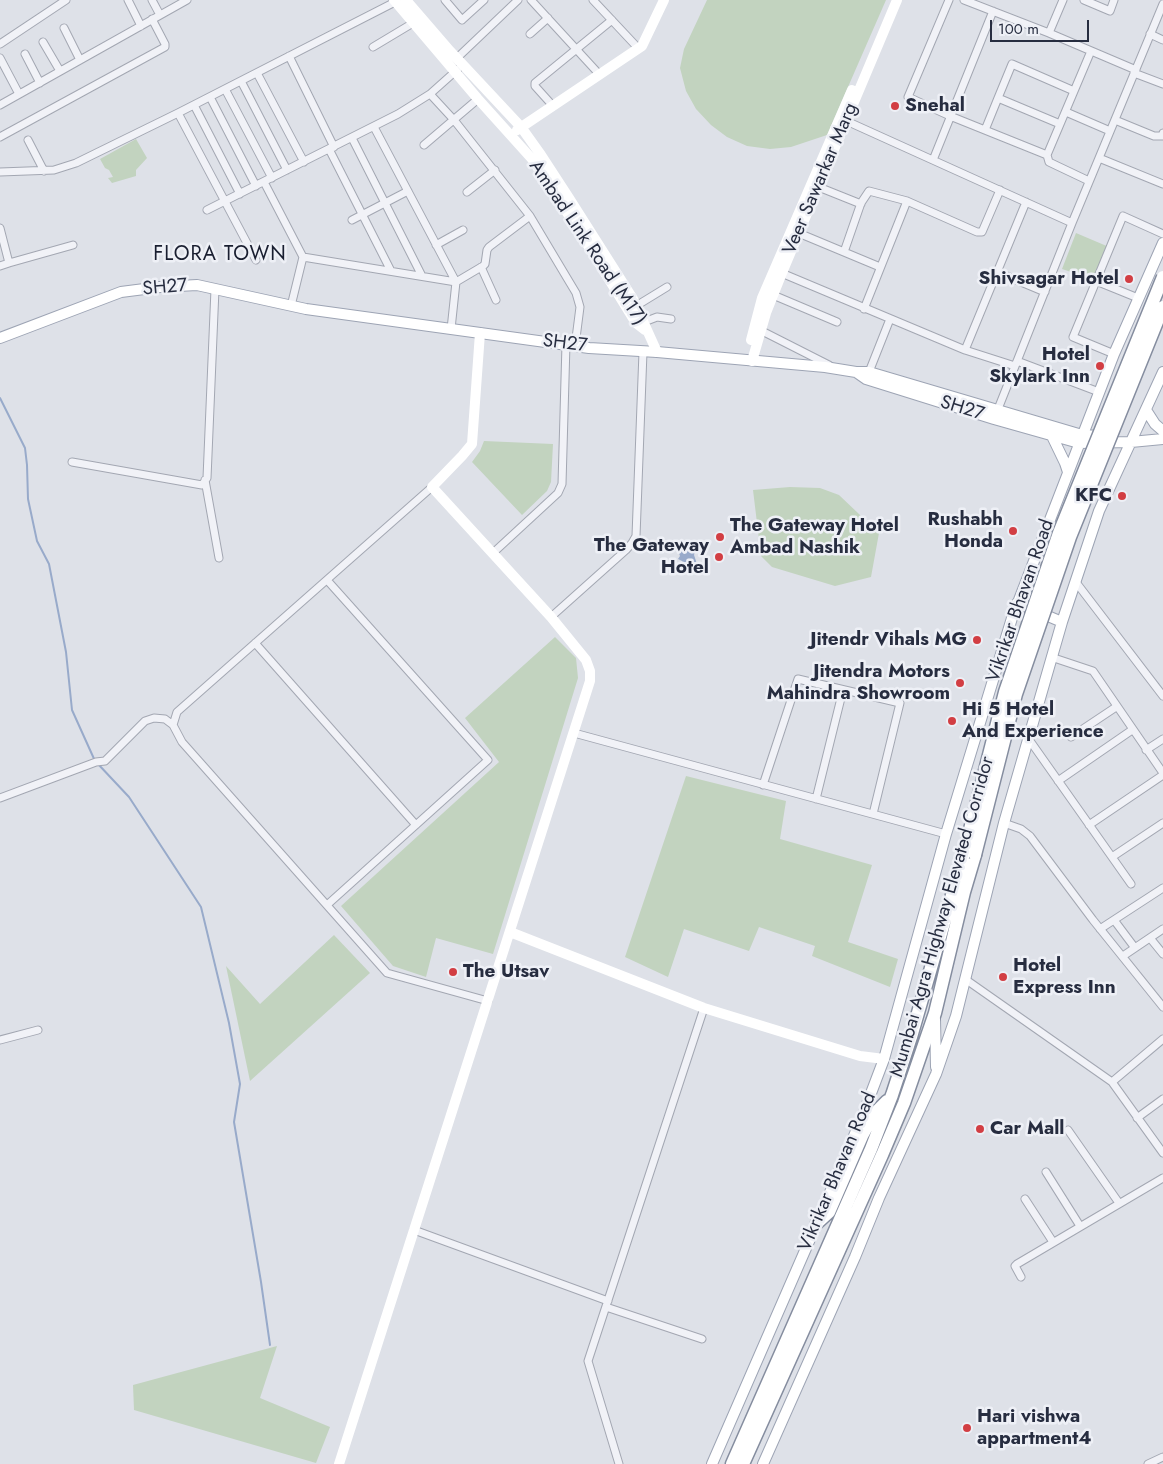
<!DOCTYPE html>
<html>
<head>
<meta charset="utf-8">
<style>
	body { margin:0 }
	#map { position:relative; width:1163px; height:1464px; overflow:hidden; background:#dee1e8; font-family:Jost,sans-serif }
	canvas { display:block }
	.scale { position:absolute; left:990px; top:20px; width:99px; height:22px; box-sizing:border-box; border:2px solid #272d40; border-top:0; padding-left:6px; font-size:15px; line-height:18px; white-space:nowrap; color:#272d40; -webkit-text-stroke:4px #eef0f6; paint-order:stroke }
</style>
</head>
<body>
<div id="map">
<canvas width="1163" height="1464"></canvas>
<div class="scale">100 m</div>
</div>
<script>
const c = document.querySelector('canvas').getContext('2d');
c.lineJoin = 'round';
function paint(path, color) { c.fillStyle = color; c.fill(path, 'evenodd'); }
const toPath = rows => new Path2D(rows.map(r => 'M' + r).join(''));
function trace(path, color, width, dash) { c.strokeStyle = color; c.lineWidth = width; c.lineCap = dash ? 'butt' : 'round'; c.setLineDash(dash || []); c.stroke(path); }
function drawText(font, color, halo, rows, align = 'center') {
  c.font = font + ' Jost,sans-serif'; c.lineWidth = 5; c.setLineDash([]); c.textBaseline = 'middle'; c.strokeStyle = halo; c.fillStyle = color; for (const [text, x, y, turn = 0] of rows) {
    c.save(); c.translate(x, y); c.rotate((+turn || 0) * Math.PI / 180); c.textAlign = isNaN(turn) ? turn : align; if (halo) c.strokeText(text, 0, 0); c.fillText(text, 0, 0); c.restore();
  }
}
const green = toPath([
	[707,0,886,0,827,135,791,147,770,149,747,146,727,137,711,125,696,109,686,91,680,68,684,49],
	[136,139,147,158,136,170,136,176,112,183,108,178,113,177,109,170,105,168,100,159],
	[1076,233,1109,247,1095,280,1062,269],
	[484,441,553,444,551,482,547,491,522,515,472,462,480,451],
	[790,487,820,488,839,495,879,533,871,577,835,586,772,567,761,556,753,490],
	[555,637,576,658,578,678,493,954,436,938,426,977,393,966,341,906,499,762,465,718],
	[686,776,786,801,780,839,872,865,848,942,898,959,890,987,812,956,815,946,759,927,749,951,684,929,668,977,625,957],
	[334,935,370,973,250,1081,226,966,260,1004],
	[277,1346,260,1398,330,1427,316,1463,134,1410,133,1385]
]);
const water = toPath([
	[680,541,688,543,692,550,695,551,694,555,697,564,694,569,686,567,682,561,678,559,680,556,677,548]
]);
const stream = toPath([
	[0,398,25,448,27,465,28,499,37,541,49,564,66,652,72,710,95,761],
	[98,764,129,797,201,907,229,1023,240,1084,234,1122,261,1282,270,1345]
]);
const street = toPath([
	[128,0,141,26],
	[152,0,160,15],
	[445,0,462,20,484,0],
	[531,0,599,74],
	[593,0,638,48],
	[949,0,908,97,950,116,1047,155,1091,51],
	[964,0,1049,33,1063,0],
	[1084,0,1110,11,1114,0],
	[64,28,80,60],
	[1049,33,1136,70],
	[530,34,548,18],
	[1150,34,1163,40],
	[43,42,60,71],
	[0,44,66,0],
	[373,47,413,23],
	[25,54,40,83],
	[289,56,334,147],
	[0,58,19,94],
	[457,58,518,0],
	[257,73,304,162],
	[1134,73,1163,84],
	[241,81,287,170],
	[225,89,272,178],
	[430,94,454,120,530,216,567,278,576,293,580,307,575,346],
	[210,97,256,186],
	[0,105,187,0],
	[194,105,240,194],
	[553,106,535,86,535,83,612,20],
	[1066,112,1110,131],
	[178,113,256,260],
	[842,119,1072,223],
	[1115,120,1154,136,1162,136,1163,133],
	[1060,124,998,98,1012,64,1074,91],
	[985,130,998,98],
	[0,137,165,47,165,44,152,19],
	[352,138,422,276],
	[28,140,44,171],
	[424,145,478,99],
	[329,149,391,271],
	[1047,155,1049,162,1089,181],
	[1099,158,1163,184],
	[933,160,993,11],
	[0,172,54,170,76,163,178,113,399,0],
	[264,182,303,257],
	[816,186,861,204],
	[467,192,495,170],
	[207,210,398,114,430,94,458,69],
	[352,220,408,191],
	[0,228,9,263,0,266],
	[796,232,880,267],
	[436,245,463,230],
	[844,252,861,203,869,191,907,201,977,232,982,232,1000,190],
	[9,263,73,245],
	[481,267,496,300],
	[779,272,965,350,1026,202],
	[997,272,1045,292],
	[1096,281,1138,298],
	[773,295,837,322],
	[291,306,303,257,456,282,374,127],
	[636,306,667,287],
	[864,309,907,201],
	[644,322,657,317,671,319],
	[451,329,456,282,483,266,485,264,487,250,489,247,530,216],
	[760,330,829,365],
	[965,350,1015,366],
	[1114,354,1073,337,1123,216,1163,234],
	[1017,361,1099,392],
	[869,372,890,319],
	[996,414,1072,223,1163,4],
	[72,462,202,485,207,478,215,289],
	[205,480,219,558],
	[432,487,177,712,173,725,182,742,387,973,488,1001],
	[493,553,558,493,562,484,566,344],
	[1075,581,1163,696],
	[551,617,626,550,632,543,636,536,643,352],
	[255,643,416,825],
	[1051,657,1093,671,1163,773],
	[574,733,946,834],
	[1071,737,1116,707],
	[1028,738,1131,884],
	[1146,750,1163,739],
	[1058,781,1132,730],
	[763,785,798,679,900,703,873,814],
	[0,798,96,762,105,761,145,721,154,718,165,719,173,725],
	[816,799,843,690],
	[1004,823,1021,829,1030,836,1093,920,1163,1007],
	[1089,825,1163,775],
	[1112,857,1163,823],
	[327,905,488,760,327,580],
	[1114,920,1135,948],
	[1100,929,1163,888],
	[1150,938,1163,954],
	[1123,956,1163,929],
	[965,979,1112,1082,1163,1153],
	[0,1040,38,1030],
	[1112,1082,1163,1039],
	[1137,1118,1163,1099],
	[1068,1130,1119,1203],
	[1046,1172,1080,1226],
	[1025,1199,1053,1242],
	[414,1230,608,1301],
	[1021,1277,1015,1266,1017,1264,1163,1178],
	[606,1307,702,1339],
	[619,1464,588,1361,704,1008],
	[1148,1464,1163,1457]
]);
const secondary = toPath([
	[394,0,478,99,532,159,581,234,636,323,645,330],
	[406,0,450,51,521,127,541,155,569,198,633,299,657,352],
	[517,130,642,46,664,0],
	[751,340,762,298,852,90],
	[752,361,766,313,782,273,897,0],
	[510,932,704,1008,860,1056,884,1059],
	[339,1464,590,681,590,671,586,660,551,617,432,487,462,456,472,444,480,333]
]);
const primary = toPath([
	[0,338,121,292,160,287,197,285,306,309,589,348,657,352,825,367,856,372,866,379,994,419,1079,443,1131,442,1163,439],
	[856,372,869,372,1082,435,1105,436],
	[1146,410,1155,424,1163,431],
	[1051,434,1065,463,1068,472],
	[1017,603,1062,622],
	[935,1019,936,1067],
	[712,1464,817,1223,862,1117,884,1059,946,834,1012,618,1114,354,1163,243],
	[763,1464,855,1257,879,1198,936,1074,956,1016,1004,823,1062,622,1099,511,1163,372]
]);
const highway = toPath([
	[817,1223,829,1212,862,1136,874,1114,887,1101],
	[732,1464,871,1149,892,1095,911,1037,963,857],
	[743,1464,882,1155,904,1103,935,1013,964,892,975,855]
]);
const highwayBridge = toPath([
	[975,855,1016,694,1070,537,1163,307],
	[963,857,1005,692,1059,533,1163,277]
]);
const markers = [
	[895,106,5,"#d23e43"],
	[1129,279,5,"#d23e43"],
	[1100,366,5,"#d23e43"],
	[1122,496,5,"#d23e43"],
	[1013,531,5,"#d23e43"],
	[720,537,5,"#d23e43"],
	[719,557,5,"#d23e43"],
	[977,640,5,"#d23e43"],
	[960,683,5,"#d23e43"],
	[952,721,5,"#d23e43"],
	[453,972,5,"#d23e43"],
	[1003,977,5,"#d23e43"],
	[980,1129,5,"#d23e43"],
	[967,1428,5,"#d23e43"]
];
const poiNames = [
	["Snehal",905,106],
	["Shivsagar Hotel",1119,279,"right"],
	["Hotel",1090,355,"right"],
	["Skylark Inn",1090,377,"right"],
	["KFC",1112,496,"right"],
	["Rushabh",1003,520,"right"],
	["Honda",1003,542,"right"],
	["The Gateway Hotel",730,526],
	["Ambad Nashik",730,548],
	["The Gateway",709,546,"right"],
	["Hotel",709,568,"right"],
	["Jitendr Vihals MG",967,640,"right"],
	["Jitendra Motors",950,672,"right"],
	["Mahindra Showroom",950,694,"right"],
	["Hi 5 Hotel",962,710],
	["And Experience",962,732],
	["Hotel",1013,966],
	["Express Inn",1013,988],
	["The Utsav",463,972],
	["Car Mall",990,1129],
	["Hari vishwa",977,1417],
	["appartment4",977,1439]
];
const streetNames = [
	["Veer Sawarkar Marg",821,179,-67],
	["Ambad Link Road (M17)",587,243,56],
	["SH27",165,288,-5],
	["SH27",565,344,7],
	["SH27",962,409,17],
	["Vikrikar Bhavan Road",1021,601,-71],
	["Mumbai Agra Highway Elevated Corridor",943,917,-74],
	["Vikrikar Bhavan Road",838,1172,-67]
];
const neighbourhoodNames = [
	["FLORA TOWN",220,255]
];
paint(green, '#c2d3bf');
paint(water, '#98aaca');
trace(stream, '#98aaca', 2);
trace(street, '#a3a7b2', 9);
trace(primary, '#9da4b4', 12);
trace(highway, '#858d9f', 15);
trace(street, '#f1f2f7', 7);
trace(secondary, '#fff', 10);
trace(primary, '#fff', 10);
trace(highway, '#fff', 12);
trace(highwayBridge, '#858d9f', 15, []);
trace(highwayBridge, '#fff', 12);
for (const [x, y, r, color] of markers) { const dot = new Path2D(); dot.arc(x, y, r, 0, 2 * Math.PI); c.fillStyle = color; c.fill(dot); trace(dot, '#eef0f6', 2); }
drawText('bold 19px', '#272d40', '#eef0f6', poiNames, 'left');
drawText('19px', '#272d40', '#eef0f6', streetNames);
c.letterSpacing = '1px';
drawText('20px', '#191e30', '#eef0f6', neighbourhoodNames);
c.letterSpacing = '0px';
</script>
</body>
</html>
